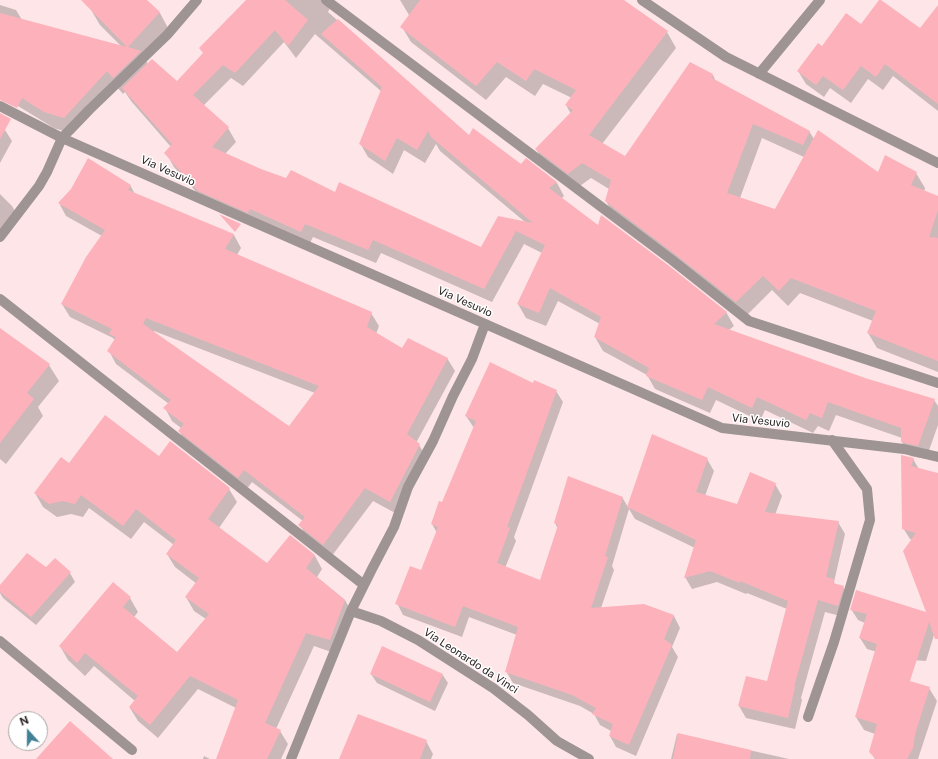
<!DOCTYPE html>
<html>
<head>
<meta charset="utf-8">
<style>
	body { margin:0 }
	#map { position:relative; width:938px; height:759px; overflow:hidden; background:#fee6e8; font-family:"Public Sans",sans-serif }
	canvas { display:block }
	.north { position:absolute; left:8px; top:711px; width:40px; height:40px; box-sizing:border-box; background:#fff; border:1px solid #a9a6a6; border-radius:50%; rotate:339deg; font-size:11px; font-weight:700; line-height:16px; text-align:center; color:#292121 }
	.north::after { content:''; display:block; margin:auto; width:14px; height:18px; background:#438296; clip-path:polygon(50% 0,100% 100%,50% 72%,0 100%) }
</style>
</head>
<body>
<div id="map">
<canvas width="938" height="759"></canvas>
<div class="north">N</div>
</div>
<script>
const c = document.querySelector('canvas').getContext('2d');
c.lineJoin = 'round';
function paint(path, color) { c.fillStyle = color; c.fill(path, 'evenodd'); }
const toPath = rows => new Path2D(rows.map(r => 'M' + r).join(''));
function trace(path, color, width, dash) { c.strokeStyle = color; c.lineWidth = width; c.lineCap = dash ? 'butt' : 'round'; c.setLineDash(dash || []); c.stroke(path); }
function drawText(font, color, halo, rows, align = 'center') {
  c.font = font + ' "Public Sans",sans-serif'; c.lineWidth = 3; c.setLineDash([]); c.textBaseline = 'middle'; c.strokeStyle = halo; c.fillStyle = color; for (const [text, x, y, turn = 0] of rows) {
    c.save(); c.translate(x, y); c.rotate((+turn || 0) * Math.PI / 180); c.textAlign = isNaN(turn) ? turn : align; if (halo) c.strokeText(text, 0, 0); c.fillText(text, 0, 0); c.restore();
  }
}
const shadow = toPath([
	[100,0,145,0,160,13,169,30,144,57,148,64,177,82,204,53,248,0,334,0,328,12,469,137,521,165,526,160,557,183,564,196,561,199,598,227,726,312,734,326,729,330,865,379,934,400,938,406,938,425,926,459,910,456,902,442,902,438,836,415,829,431,818,426,813,433,765,410,760,421,716,400,710,413,655,389,647,375,603,351,595,337,600,324,558,301,546,326,526,318,518,304,542,253,524,244,492,302,381,253,376,263,313,237,309,245,207,204,174,167,166,153,171,147,131,101,125,92,123,94,117,87,73,134,54,128,0,95,0,5,16,10,22,20,121,46,100,25,90,8],
	[315,34,382,92,360,143,368,157,393,174,404,150,425,163,436,144,440,151,525,222,481,249,287,180,261,170,225,154,236,142,228,128,203,106,231,78,243,86,284,42,296,58],
	[400,0,622,0,667,32,676,48,602,144,626,157,713,75,716,82,809,131,814,139,879,174,916,173,925,188,924,192,938,198,938,372,877,348,868,333,873,321,800,293,788,306,772,290,745,317,615,217,606,201,609,189,591,178,577,188,545,164,536,149,571,114,566,105,572,98,543,84,535,96,506,77,486,100,411,42,402,27,409,15],
	[762,138,804,157,775,210,740,198],
	[938,7,938,111,893,76,883,90,868,79,851,103,830,88,824,97,806,84,798,71,822,47,861,26,920,29],
	[0,128,5,130,12,141,0,163],
	[130,185,135,194,234,235,241,248,237,255,371,313,379,326,376,334,402,350,447,358,455,371,416,443,419,445,427,458,397,514,373,501,331,557,307,538,300,525,303,521,252,482,246,490,187,444,179,431,181,428,172,421,165,408,169,404,116,364,109,351,115,341,113,338,70,317,62,304,102,236,66,216,59,203],
	[154,331,315,393,289,428,153,332],
	[0,194,12,206,19,218,0,242],
	[0,330,49,365,59,381,38,407,43,416,6,464,0,459],
	[534,385,556,391,563,402,514,537,516,541,505,568,541,581,558,529,555,523,622,497,628,507,707,459,714,471,705,496,737,505,775,484,782,496,775,515,838,522,845,534,834,582,835,585,843,587,850,599,844,617,825,612,801,698,802,700,795,729,746,718,739,706,768,682,787,609,747,593,746,594,717,582,692,589,685,577,695,548,635,519,629,509,612,566,614,570,601,608,644,605,674,616,680,628,672,647,678,657,636,756,616,747,610,736,611,731,600,725,594,714,580,706,513,683,506,671,517,635,469,617,462,637,403,615,397,603,422,571,437,533,432,524,443,504,474,428,466,416],
	[171,443,229,489,237,502,219,528,267,564,290,537,315,556,322,569,317,577,345,600,353,614,337,654,314,646,276,729,280,731,288,744,281,759,217,759,236,708,198,689,158,738,138,721,130,708,135,701,94,666,85,676,68,660,60,646,113,584,130,598,138,612,134,617,177,654,206,619,194,611,186,597,197,584,175,567,167,554,174,545,144,522,131,539,89,508,83,517,71,514,57,517,43,507,35,493,69,464,159,458],
	[902,456,913,459,919,469,938,474,938,622,926,661,883,658,880,653,867,649,860,638,865,623,858,620,851,609,927,614,912,540,910,539,903,528],
	[46,568,70,573,75,582,36,625,3,598,0,593,0,587],
	[371,674,442,674,448,683,435,711,377,683],
	[929,688,937,701,918,759,875,759,870,751,875,734,864,730,856,717],
	[677,734,789,759,671,759],
	[426,741,433,754,431,759,343,759],
	[204,756,210,759,203,759]
]);
const building = toPath([
	[81,0,147,0,160,12,128,47,141,51,113,78,107,71,64,118,44,112,22,98,17,108,0,100,0,13,127,47],
	[246,0,285,0,308,20,288,46,275,30,235,73,223,65,193,95,229,127,212,147,261,169,286,178,291,170,335,192,339,182,481,247,498,216,533,223,431,137,428,131,417,150,397,138,385,161,359,144,382,87,321,34,338,19,469,135,473,128,521,164,526,158,557,182,549,188,598,225,601,215,668,265,727,312,714,324,865,378,935,399,918,446,901,442,901,428,828,402,822,418,810,413,806,420,757,397,752,408,708,387,702,400,646,376,649,368,594,337,601,317,550,288,539,313,517,304,545,245,516,231,484,289,373,240,368,250,305,224,301,232,250,209,248,213,198,191,164,153,172,144,122,88,152,59,177,81,203,53,199,48],
	[420,0,624,0,668,31,589,135,625,156,690,62,713,74,712,78,810,131,803,145,753,124,727,193,775,209,818,130,878,172,885,155,917,172,911,185,938,196,938,210,929,237,938,238,938,361,867,333,876,311,791,278,779,291,763,276,736,302,676,255,605,201,611,180,582,163,568,174,535,149,573,110,565,105,576,90,534,69,526,81,497,62,476,86,400,27],
	[879,0,881,0,920,28,938,5,938,104,885,64,876,77,861,66,843,90,823,76,816,85,797,71,818,43,822,46,846,13,861,24],
	[0,113,11,119,0,139],
	[88,158,131,185,128,190,234,234,225,249,372,312,367,327,402,348,408,338,448,358,407,434,420,444,390,502,365,488,323,545,298,525,305,517,244,470,238,478,178,431,184,424,163,408,171,400,107,351,116,337,109,334,112,329,61,304,86,257,105,230,58,203,71,189],
	[146,318,319,386,289,426,143,324],
	[219,214,241,224,235,232],
	[0,328,50,364,27,393,34,399,0,443],
	[490,362,533,383,534,380,557,390,507,527,510,528,497,563,540,580,558,525,554,523,568,476,623,497,605,556,608,557,591,608,644,604,674,615,664,639,672,645,629,745,609,736,613,724,592,714,596,708,572,695,505,672,518,627,463,606,455,627,395,604,410,566,421,570,438,527,431,524,439,501,442,502,476,421,465,416],
	[105,415,159,456,170,441,230,488,208,519,267,563,290,535,315,555,306,568,345,600,330,640,306,633,265,723,281,730,267,759,216,759,238,700,190,676,150,725,129,707,138,696,85,653,77,663,59,646,113,582,131,597,123,607,177,652,209,614,185,597,199,578,166,554,176,540,136,509,123,526,81,495,75,504,62,501,49,504,34,493,61,457,69,463],
	[652,434,708,458,696,492,737,504,750,472,776,483,765,512,839,521,826,577,834,579,833,583,844,586,838,606,818,600,794,687,795,687,788,718,738,706,746,676,767,681,788,601,740,581,740,583,710,571,684,578,696,540,627,507],
	[901,455,914,458,911,466,938,473,938,639,935,639,929,622,910,681,930,687,915,734,913,748,907,759,876,759,869,752,877,724,855,717,877,644,859,638,867,614,850,610,856,590,926,612,903,551,916,533,902,529],
	[27,553,46,567,55,558,71,572,31,617,0,592,0,585],
	[382,646,443,674,430,702,370,674],
	[358,714,427,740,420,759,339,759],
	[70,721,113,759,36,759],
	[678,733,751,750,750,759,673,759]
]);
const minor = toPath([
	[326,0,672,260,749,321,938,383],
	[642,0,726,57,938,163],
	[759,74,820,0],
	[0,106,62,138,722,428,904,449,938,457],
	[0,237,39,186,47,172,62,138,89,110,167,35,197,0],
	[0,299,364,585],
	[351,611,381,621,418,640,493,688,528,715,557,741,589,759],
	[0,641,132,750],
	[808,717,834,642,870,520,867,489,832,440],
	[291,759,351,611,372,569,394,527,408,487,433,441,453,396,472,359,485,324]
]);
const streetNames = [
	["Via Vesuvio",168,171,24],
	["Via Vesuvio",465,302,24],
	["Via Vesuvio",761,421,6],
	["Via Leonardo da Vinci",471,661,33]
];
paint(shadow, '#0003');
paint(building, '#fdb2bb');
trace(minor, '#9e9494', 10);
drawText('11px', '#292121', '#fff', streetNames);
</script>
</body>
</html>
